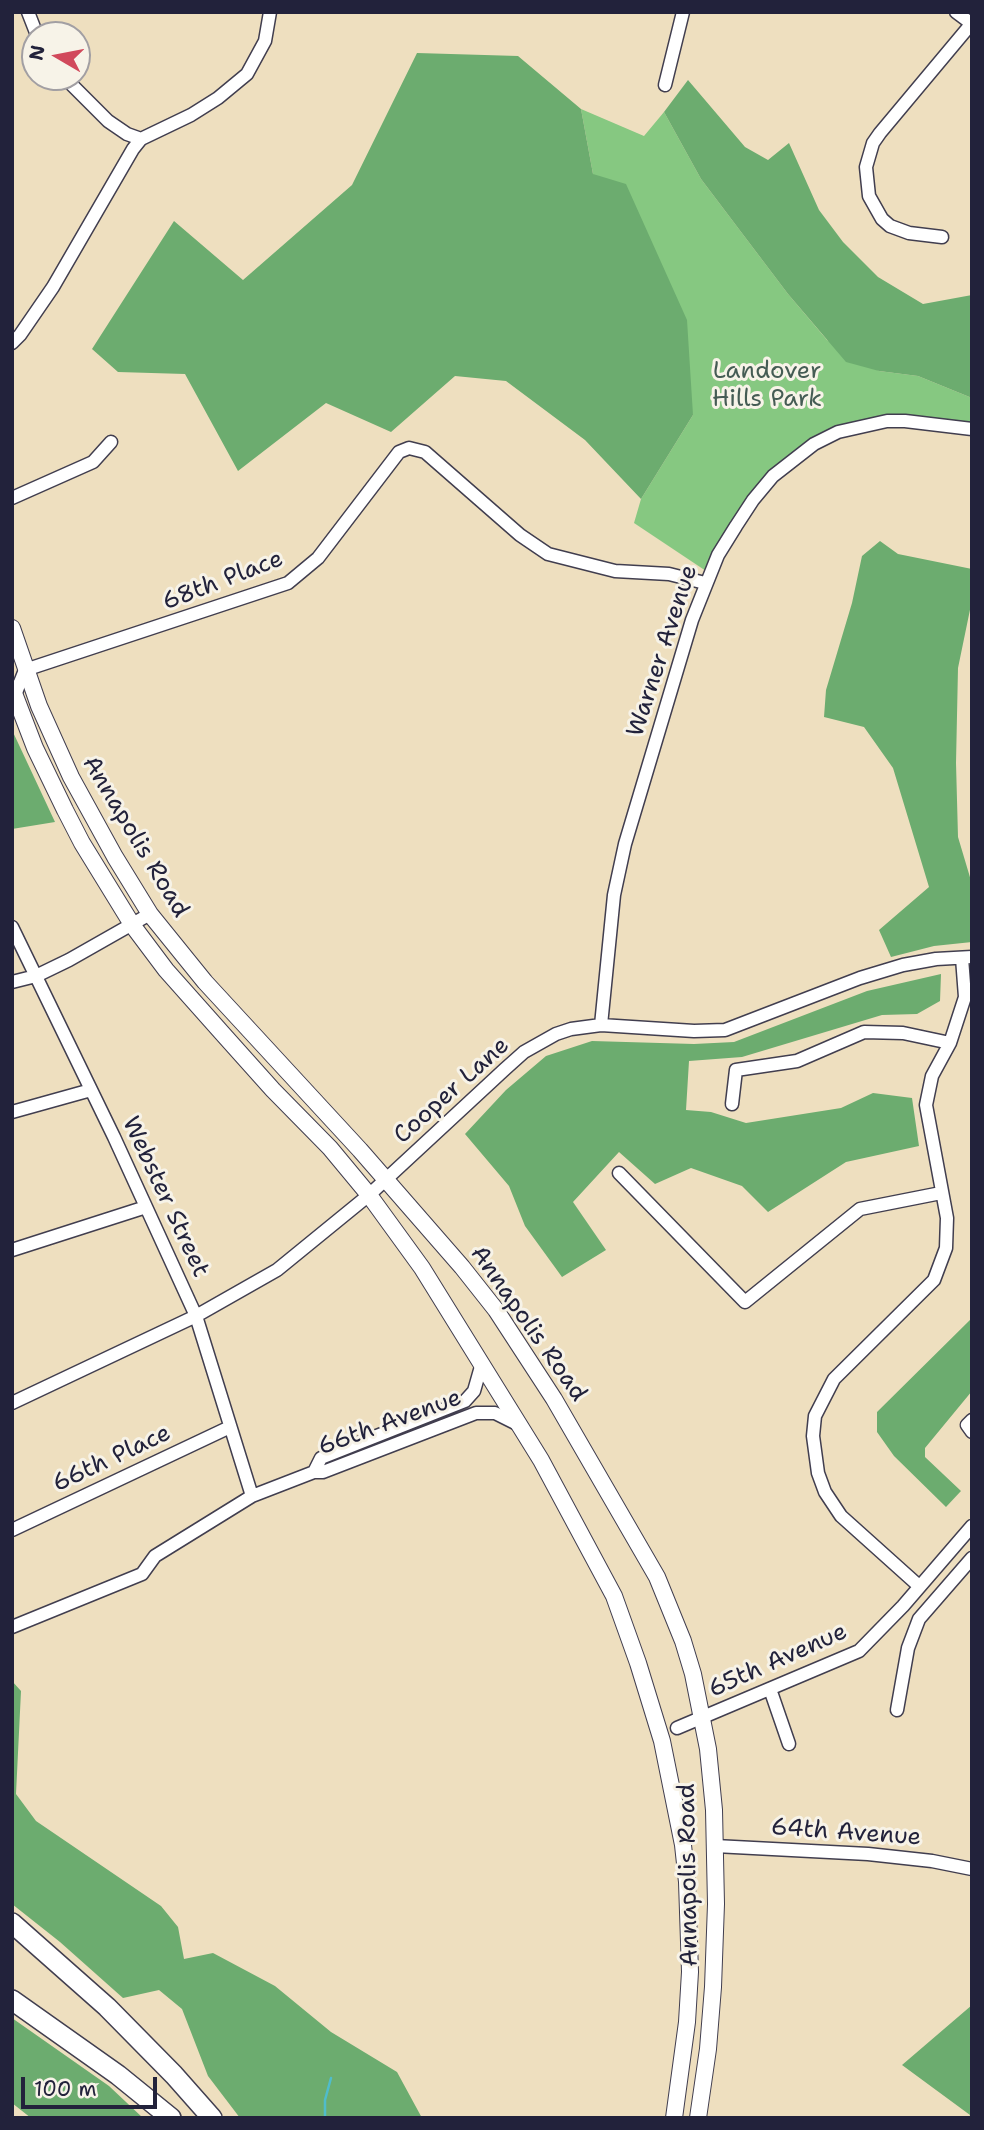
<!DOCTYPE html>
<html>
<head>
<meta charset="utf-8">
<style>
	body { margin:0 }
	#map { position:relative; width:984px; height:2130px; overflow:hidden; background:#eedfbf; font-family:"Shantell Sans",sans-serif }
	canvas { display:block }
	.frame { position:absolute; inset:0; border:14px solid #22223b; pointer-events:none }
	.north { position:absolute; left:21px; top:21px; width:70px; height:70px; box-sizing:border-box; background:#f7f3e8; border:2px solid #a29fa3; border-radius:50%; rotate:280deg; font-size:19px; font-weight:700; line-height:28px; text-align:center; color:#22223b }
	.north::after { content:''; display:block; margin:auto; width:24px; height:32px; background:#d1495b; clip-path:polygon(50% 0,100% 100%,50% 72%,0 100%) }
	.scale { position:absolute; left:21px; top:2077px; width:136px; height:32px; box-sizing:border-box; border:4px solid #22223b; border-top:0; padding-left:9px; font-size:21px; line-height:24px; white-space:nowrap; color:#22223b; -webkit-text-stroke:5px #f7f3e8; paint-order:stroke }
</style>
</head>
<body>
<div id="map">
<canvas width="984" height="2130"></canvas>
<div class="frame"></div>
<div class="north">N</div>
<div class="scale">100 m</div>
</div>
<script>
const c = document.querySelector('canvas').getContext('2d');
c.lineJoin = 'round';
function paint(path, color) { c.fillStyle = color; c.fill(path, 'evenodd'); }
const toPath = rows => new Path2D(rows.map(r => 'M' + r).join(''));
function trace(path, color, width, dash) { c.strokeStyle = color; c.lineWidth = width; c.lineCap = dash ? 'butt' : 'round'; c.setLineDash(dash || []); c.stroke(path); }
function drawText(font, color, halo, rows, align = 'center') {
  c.font = font + ' "Shantell Sans",sans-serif'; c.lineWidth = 6; c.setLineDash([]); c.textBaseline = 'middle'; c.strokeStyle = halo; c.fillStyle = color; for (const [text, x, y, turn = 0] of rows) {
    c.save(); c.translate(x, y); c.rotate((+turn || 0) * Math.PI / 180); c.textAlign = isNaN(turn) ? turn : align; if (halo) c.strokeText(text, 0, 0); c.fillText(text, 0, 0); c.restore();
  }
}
const green = toPath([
	[581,109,644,136,664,112,701,179,788,294,827,340,879,371,918,376,972,398,972,429,905,421,838,432,753,500,709,573,634,523,641,499,693,415,593,174]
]);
const forest = toPath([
	[417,53,518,56,581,109,593,174,626,184,687,320,693,415,641,499,585,440,506,381,455,376,391,432,326,403,238,471,185,374,118,372,92,349,174,221,243,280,352,185],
	[688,80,745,147,768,160,789,143,819,210,843,242,878,277,923,304,972,295,972,398,918,376,879,371,846,362,788,294,701,179,664,112],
	[880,541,898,554,972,569,972,600,958,668,956,763,958,837,972,884,972,942,934,946,891,957,879,930,929,887,893,768,864,727,824,717,826,690,852,603,862,556],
	[12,730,55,822,12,829],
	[941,974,940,1001,917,1014,882,1015,742,1057,689,1061,686,1110,711,1112,746,1123,841,1108,873,1093,912,1098,919,1146,846,1162,768,1212,742,1186,691,1168,655,1184,619,1152,573,1202,606,1250,562,1277,525,1226,509,1186,465,1134,506,1090,546,1056,592,1041,694,1044,734,1042,867,991],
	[972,1318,972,1391,925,1448,925,1457,961,1491,946,1507,894,1456,877,1432,877,1412],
	[12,1681,21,1691,16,1794,36,1821,161,1906,178,1927,184,1959,213,1953,275,1986,331,2032,397,2072,422,2118,240,2118,208,2076,182,2009,159,1990,123,1998,60,1942,12,1904],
	[972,2005,972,2118,969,2118,970,2115,902,2065],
	[12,2018,109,2086,143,2118,31,2118,12,2103]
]);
const stream = toPath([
	[325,2118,325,2100,331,2078]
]);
const minor = toPath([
	[28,12,37,35],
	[956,12,972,24],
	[64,77,108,121,127,134,141,139],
	[665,85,683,12],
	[942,237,909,233,890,226,882,219,869,196,866,167,873,143,880,133,972,23],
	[12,343,20,335,53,287,133,149,141,139,191,115,218,98,247,74,265,41,270,12],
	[12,498,93,462,111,442],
	[15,695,25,670,288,583,318,558,399,452,409,448,425,452,520,535,548,554,615,571,669,574,705,583],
	[12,927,114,1137,196,1316,252,1496],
	[12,982,36,976,69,960,150,914],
	[601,1025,614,895,625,844,692,620,718,555,736,526,753,500,773,476,814,444,838,432,887,421,905,421,972,429],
	[732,1104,736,1070,797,1061,864,1032,903,1033,950,1043],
	[12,1112,91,1090],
	[619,1173,745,1302,860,1209,941,1193],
	[12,1250,146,1207],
	[12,1403,196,1316,277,1270,369,1195,505,1069,524,1052,556,1034,571,1029,601,1025,694,1031,725,1030,860,978,903,965,936,959,972,957],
	[972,1420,967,1425,972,1432],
	[314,1472,321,1458,465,1401,474,1391,482,1363],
	[12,1530,230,1427],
	[919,1586,841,1516,825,1492,818,1473,813,1436,815,1416,834,1379,934,1280,946,1248,947,1218,926,1105,932,1076,950,1043,965,997,962,958],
	[12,1627,142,1574,155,1556,252,1496,314,1472,323,1472,476,1413,495,1413,519,1425],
	[770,1689,789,1744],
	[897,1710,908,1648,919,1619,972,1558],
	[677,1728,859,1651,903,1606,972,1526],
	[715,1846,868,1854,932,1861,972,1869]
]);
const major = toPath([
	[12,628,39,706,71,777,115,857,150,914,205,982,360,1150,462,1267,496,1310,554,1399,657,1577,683,1641,693,1674,708,1749,714,1810,716,1904,713,1987,708,2049,698,2118],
	[12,688,35,748,65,810,82,843,133,926,166,970,222,1033,273,1090,330,1148,369,1195,422,1268,541,1460,614,1596,638,1663,662,1741,683,1845,687,1882,690,1972,687,2022,674,2118]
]);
const highway = toPath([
	[12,1923,107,2007,174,2075,212,2118],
	[12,2000,118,2075,171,2118]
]);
const parkNames = [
	["Landover",767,372],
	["Hills Park",767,400]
];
const streetNames = [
	["68th Place",223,581,-21],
	["Warner Avenue",663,651,-72],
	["Annapolis Road",135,837,59],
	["Cooper Lane",452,1091,-42],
	["Webster Street",165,1197,65],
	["Annapolis Road",528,1324,55],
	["66th Avenue",390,1423,-20],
	["66th Place",112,1459,-25],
	["65th Avenue",778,1661,-24],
	["64th Avenue",846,1833,4],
	["Annapolis Road",689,1875,-91]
];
paint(green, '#86c881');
paint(forest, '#6cac6f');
trace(stream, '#50bccb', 2.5);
trace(minor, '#413e4f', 15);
trace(major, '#413e4f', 18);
trace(highway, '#413e4f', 22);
trace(minor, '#fff', 12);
trace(major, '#fff', 16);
trace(highway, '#fff', 19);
drawText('24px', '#455c54', '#f7f3e8', parkNames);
drawText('24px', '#22223b', '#f7f3e8', streetNames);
</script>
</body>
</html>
